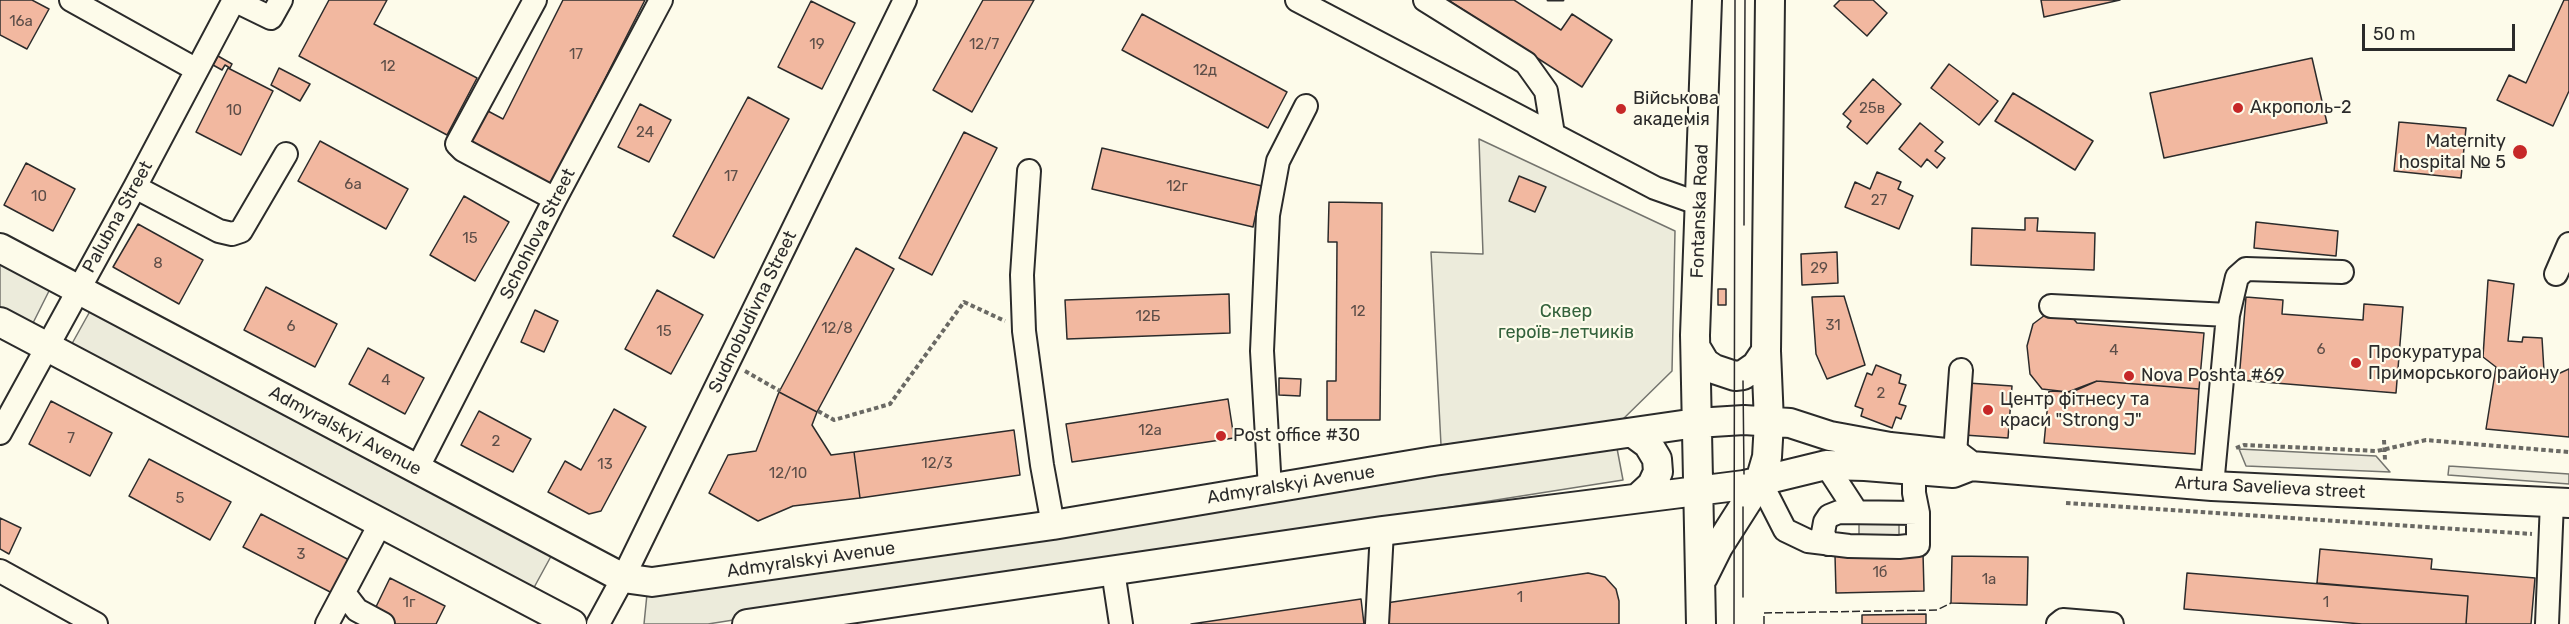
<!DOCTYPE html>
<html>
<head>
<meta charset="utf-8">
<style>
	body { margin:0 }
	#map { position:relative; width:2569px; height:624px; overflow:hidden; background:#fdfbea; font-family:Rubik,sans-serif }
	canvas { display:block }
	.scale { position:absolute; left:2362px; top:24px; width:153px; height:27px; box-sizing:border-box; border:3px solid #2b2b2b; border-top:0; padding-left:8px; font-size:18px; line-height:21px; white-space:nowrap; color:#2b2b2b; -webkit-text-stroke:4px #fdfbea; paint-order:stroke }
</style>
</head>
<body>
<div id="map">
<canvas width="2569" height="624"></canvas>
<div class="scale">50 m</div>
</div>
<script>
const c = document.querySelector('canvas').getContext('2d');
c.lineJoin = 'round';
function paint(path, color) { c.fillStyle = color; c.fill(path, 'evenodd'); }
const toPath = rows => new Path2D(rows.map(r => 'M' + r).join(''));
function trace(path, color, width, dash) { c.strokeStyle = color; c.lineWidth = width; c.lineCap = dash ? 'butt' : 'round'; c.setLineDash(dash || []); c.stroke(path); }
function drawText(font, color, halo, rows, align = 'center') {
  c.font = font + ' Rubik,sans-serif'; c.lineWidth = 4.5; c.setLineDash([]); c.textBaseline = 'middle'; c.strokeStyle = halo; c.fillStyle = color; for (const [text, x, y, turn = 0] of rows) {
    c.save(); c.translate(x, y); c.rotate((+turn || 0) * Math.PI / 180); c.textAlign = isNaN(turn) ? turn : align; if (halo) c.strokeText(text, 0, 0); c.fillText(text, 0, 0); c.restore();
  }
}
const green = toPath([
	[1479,139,1675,231,1672,371,1619,423,1441,445,1431,252,1483,254,1479,139],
	[0,255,53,283,30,329,0,313,0,255],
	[94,304,555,549,531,593,69,349,94,304],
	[1616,443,1623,480,708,624,644,624,647,594,1616,443]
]);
const parking = toPath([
	[2239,449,2376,456,2390,472,2246,466,2239,449],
	[2449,466,2569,474,2569,484,2448,475,2449,466],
	[1859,519,1899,520,1899,537,1859,536,1859,519]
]);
const building = toPath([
	[0,0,32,0,49,9,27,49,0,35,0,0],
	[329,0,387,0,374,24,477,78,447,135,299,56,329,0],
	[563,0,645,0,550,187,468,145,486,110,503,119,563,0],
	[983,0,1034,0,972,112,933,90,983,0],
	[1448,0,1514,0,1561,30,1572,14,1612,40,1582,87,1448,0],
	[1840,0,1873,0,1887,13,1867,36,1834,6,1840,0],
	[2041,0,2120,0,2044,17,2041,0],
	[2564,0,2569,0,2569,91,2553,126,2497,100,2509,75,2526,83,2564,0],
	[811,1,855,23,822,89,778,67,811,1],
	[1142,14,1287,92,1268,128,1122,50,1142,14],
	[218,56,232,64,230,68,225,65,222,70,213,65,218,56],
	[2312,58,2327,123,2164,158,2150,93,2312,58],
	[1949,64,1998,101,1979,125,1931,88,1949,64],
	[228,68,273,91,241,155,196,132,228,68],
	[279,68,310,84,300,101,271,85,279,68],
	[1873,79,1901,104,1867,144,1847,127,1851,121,1843,114,1873,79],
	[2013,93,2093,141,2075,170,1995,121,2013,93],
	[748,97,789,119,714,258,673,236,748,97],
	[640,104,671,120,649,162,618,147,640,104],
	[2399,122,2466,128,2461,178,2394,171,2399,122],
	[1920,123,1943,142,1935,151,1945,158,1937,168,1927,159,1921,167,1899,149,1920,123],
	[964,132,997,148,932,275,899,258,964,132],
	[320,141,408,189,386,229,298,181,320,141],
	[1102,148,1262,186,1253,227,1092,189,1102,148],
	[26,163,75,189,53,231,4,205,26,163],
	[1877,172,1901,182,1898,189,1913,196,1899,229,1845,207,1855,182,1870,189,1877,172],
	[1519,176,1546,187,1535,212,1509,201,1519,176],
	[464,196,509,222,475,281,430,255,464,196],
	[1329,202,1382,203,1380,420,1327,420,1327,381,1336,381,1337,242,1328,242,1329,202],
	[2025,218,2038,218,2037,231,2095,233,2094,270,1971,265,1972,228,2025,230,2025,218],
	[2256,222,2338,231,2336,256,2254,248,2256,222],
	[138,224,203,260,179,304,113,267,138,224],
	[856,248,894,269,817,412,779,392,856,248],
	[1837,252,1838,283,1802,285,1801,254,1837,252],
	[2488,280,2514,284,2508,341,2522,342,2523,337,2542,338,2544,371,2560,373,2569,369,2569,437,2486,429,2496,367,2483,357,2488,280],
	[266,287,337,324,315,367,244,330,266,287],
	[1718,289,1726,289,1726,305,1718,305,1718,289],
	[657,290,703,315,671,374,625,349,657,290],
	[1229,294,1230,333,1067,339,1065,300,1229,294],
	[1844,296,1865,365,1827,379,1816,354,1812,297,1844,296],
	[2246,297,2283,300,2282,314,2363,320,2364,304,2403,307,2396,393,2239,380,2246,297],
	[535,310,558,321,544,352,521,342,535,310],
	[2049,312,2071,316,2077,323,2204,333,2199,389,2097,381,2068,392,2042,389,2030,374,2027,346,2033,324,2049,312],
	[368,348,424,378,405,414,349,384,368,348],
	[1876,365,1901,375,1899,383,1906,385,1899,404,1906,406,1901,419,1896,417,1892,428,1861,416,1863,409,1855,406,1867,373,1872,375,1876,365],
	[1279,378,1301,379,1300,396,1279,395,1279,378],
	[2097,381,2199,389,2195,454,2044,443,2049,391,2072,392,2097,381],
	[1968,383,2012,386,2008,438,1964,435,1968,383],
	[779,392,817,412,812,425,831,455,854,452,860,498,793,506,758,521,709,493,728,455,756,451,779,392],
	[1228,399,1234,438,1072,462,1066,424,1228,399],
	[51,401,112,433,90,476,29,444,51,401],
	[614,409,646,427,601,511,589,514,548,492,565,461,581,470,614,409],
	[479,411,531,439,513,472,461,445,479,411],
	[1014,430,1020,475,860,498,854,452,1014,430],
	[149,459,231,502,210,540,129,496,149,459],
	[261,514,351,561,334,594,243,547,261,514],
	[0,518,21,528,9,554,0,549,0,518],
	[2320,549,2432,559,2431,569,2535,578,2531,624,2466,624,2468,596,2317,583,2320,549],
	[1923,553,1924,591,1836,593,1835,555,1923,553],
	[1952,556,2028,557,2027,605,1951,603,1952,556],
	[1588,573,1605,577,1616,589,1619,601,1619,624,1386,624,1386,603,1588,573],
	[2187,573,2468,596,2466,624,2362,624,2184,609,2187,573],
	[390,578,445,606,436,624,395,624,373,613,390,578],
	[1361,599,1364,624,1191,624,1361,599],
	[1926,614,1926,624,1862,624,1862,615,1926,614]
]);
const path = toPath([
	[745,371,780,391],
	[818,411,834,420,890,404,964,302,1005,321],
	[2384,440,2385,460],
	[2236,448,2244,445,2377,451,2426,440,2569,452],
	[2066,503,2532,534]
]);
const minor = toPath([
	[71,0,197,70],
	[234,0,271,18,281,0],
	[535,0,457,144,463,150,555,199],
	[1297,0,1655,188,1700,204],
	[1425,0,1526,63,1546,91,1553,134],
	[1029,171,1022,275,1024,331,1042,465,1053,525],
	[135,187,219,231,232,234,241,231,286,154],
	[2556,274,2569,244],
	[2051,306,2228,315],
	[0,433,135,187,234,0],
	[1955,454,1961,370],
	[1826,465,1856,511],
	[417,469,555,199,661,0],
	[1760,481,1785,530,1808,541,1849,546,1899,547,1918,545,1918,513,1914,493,1914,470],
	[2212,486,2228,315,2237,277,2246,269,2342,272],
	[1270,489,1262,351,1268,215,1278,161,1306,106],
	[1828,544,1823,533,1825,522,1829,516,1839,512,1918,513],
	[0,571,96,624],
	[1113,571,1121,624],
	[344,593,357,610,383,624],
	[327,624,380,524],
	[598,624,623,578,905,0],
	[1377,624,1382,531],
	[2058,624,2063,620,2112,624],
	[2547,624,2552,502]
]);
const major = toPath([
	[0,248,623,578,652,582,1053,525,1434,461,1696,423,1744,420,1790,423,1830,436,1890,447,1955,454,1971,466],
	[0,322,572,624],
	[1696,348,1705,363,1714,369,1735,376,1743,375,1756,366,1766,351],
	[1633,433,1648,444,1657,459,1658,472,1652,485,1639,497],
	[1703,577,1718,547,1760,481,1767,457,1769,422,1766,351,1770,0],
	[747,624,1382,531,1744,485,1826,465,1865,466,1953,473,1971,466,2212,486,2569,503],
	[1701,624,1695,335,1707,0]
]);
const tram = toPath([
	[1744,225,1745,0],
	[1743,381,1744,474],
	[1743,507,1743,597],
	[1734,624,1735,0]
]);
const fence = toPath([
	[1764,624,1764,613,1937,610,1951,603]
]);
const wall = toPath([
	[1548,0,1563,0]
]);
const markers = [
	[2238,108,6,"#c62828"],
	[1621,109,6,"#c62828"],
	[2520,152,8,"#c62828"],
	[2356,363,6,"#c62828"],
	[2129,376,6,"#c62828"],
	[1988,410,6,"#c62828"],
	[1221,436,6,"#c62828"]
];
const numberNames = [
	["16а",21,22],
	["19",817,45],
	["12/7",984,45],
	["17",576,55],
	["12",388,67],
	["12д",1205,71],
	["25в",1872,109],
	["10",234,111],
	["24",645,133],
	["17",731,177],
	["6а",353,185],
	["12г",1177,187],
	["10",39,197],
	["27",1879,201],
	["15",470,239],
	["8",158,264],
	["29",1819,269],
	["12",1358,312],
	["12Б",1148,317],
	["31",1833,326],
	["6",291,327],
	["12/8",837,329],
	["15",664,332],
	["6",2321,350],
	["4",2114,351],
	["4",386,381],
	["2",1881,394],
	["12а",1150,431],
	["7",71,439],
	["2",496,442],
	["12/3",937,464],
	["13",605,465],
	["12/10",788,474],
	["5",180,499],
	["3",301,555],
	["1б",1880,573],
	["1а",1989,580],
	["1",1520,598],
	["1г",409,603],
	["1",2326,603]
];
const poiNames = [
	["Військова",1633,99],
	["академія",1633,120],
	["Акрополь-2",2250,108],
	["Maternity",2506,142,"right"],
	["hospital № 5",2506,163,"right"],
	["Прокуратура",2368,353],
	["Приморського району",2368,374],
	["Nova Poshta #69",2141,376],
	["Центр фітнесу та",2000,400],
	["краси \"Strong J\"",2000,421],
	["Post office #30",1233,436]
];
const streetNames = [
	["Fontanska Road",1700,211,-88],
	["Palubna Street",118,217,-61],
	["Schohlova Street",538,234,-63],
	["Sudnobudivna Street",753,312,-64],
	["Admyralskyi Avenue",345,431,28],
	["Admyralskyi Avenue",1291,485,-9],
	["Artura Savelieva street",2270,488,3],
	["Admyralskyi Avenue",811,560,-8]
];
const parkNames = [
	["Сквер",1566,312],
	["героїв-летчиків",1566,333]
];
paint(green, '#ecebdb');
trace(green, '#74746e', 1.5);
paint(parking, '#eceadb');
trace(parking, '#74746e', 1.5);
paint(building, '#f2b8a0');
trace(building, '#2b2b2b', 1.5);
trace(minor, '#2b2b2b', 26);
trace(major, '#2b2b2b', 32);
trace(path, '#6a6964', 4, [4.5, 3]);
trace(minor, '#fdfbea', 22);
trace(major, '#fdfbea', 28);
trace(tram, '#2b2b2b', 1.5);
trace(fence, '#2b2b2b', 1.5, [8, 3]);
trace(wall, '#2b2b2b', 3);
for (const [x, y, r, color] of markers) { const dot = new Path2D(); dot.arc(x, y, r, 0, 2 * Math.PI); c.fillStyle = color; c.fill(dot); trace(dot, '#fdfbea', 2); }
drawText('15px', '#5d4e48', null, numberNames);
drawText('18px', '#2b2b2b', '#fdfbea', poiNames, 'left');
drawText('18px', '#2b2b2b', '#fdfbea', streetNames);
drawText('18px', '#34623c', '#fdfbea', parkNames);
</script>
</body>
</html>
